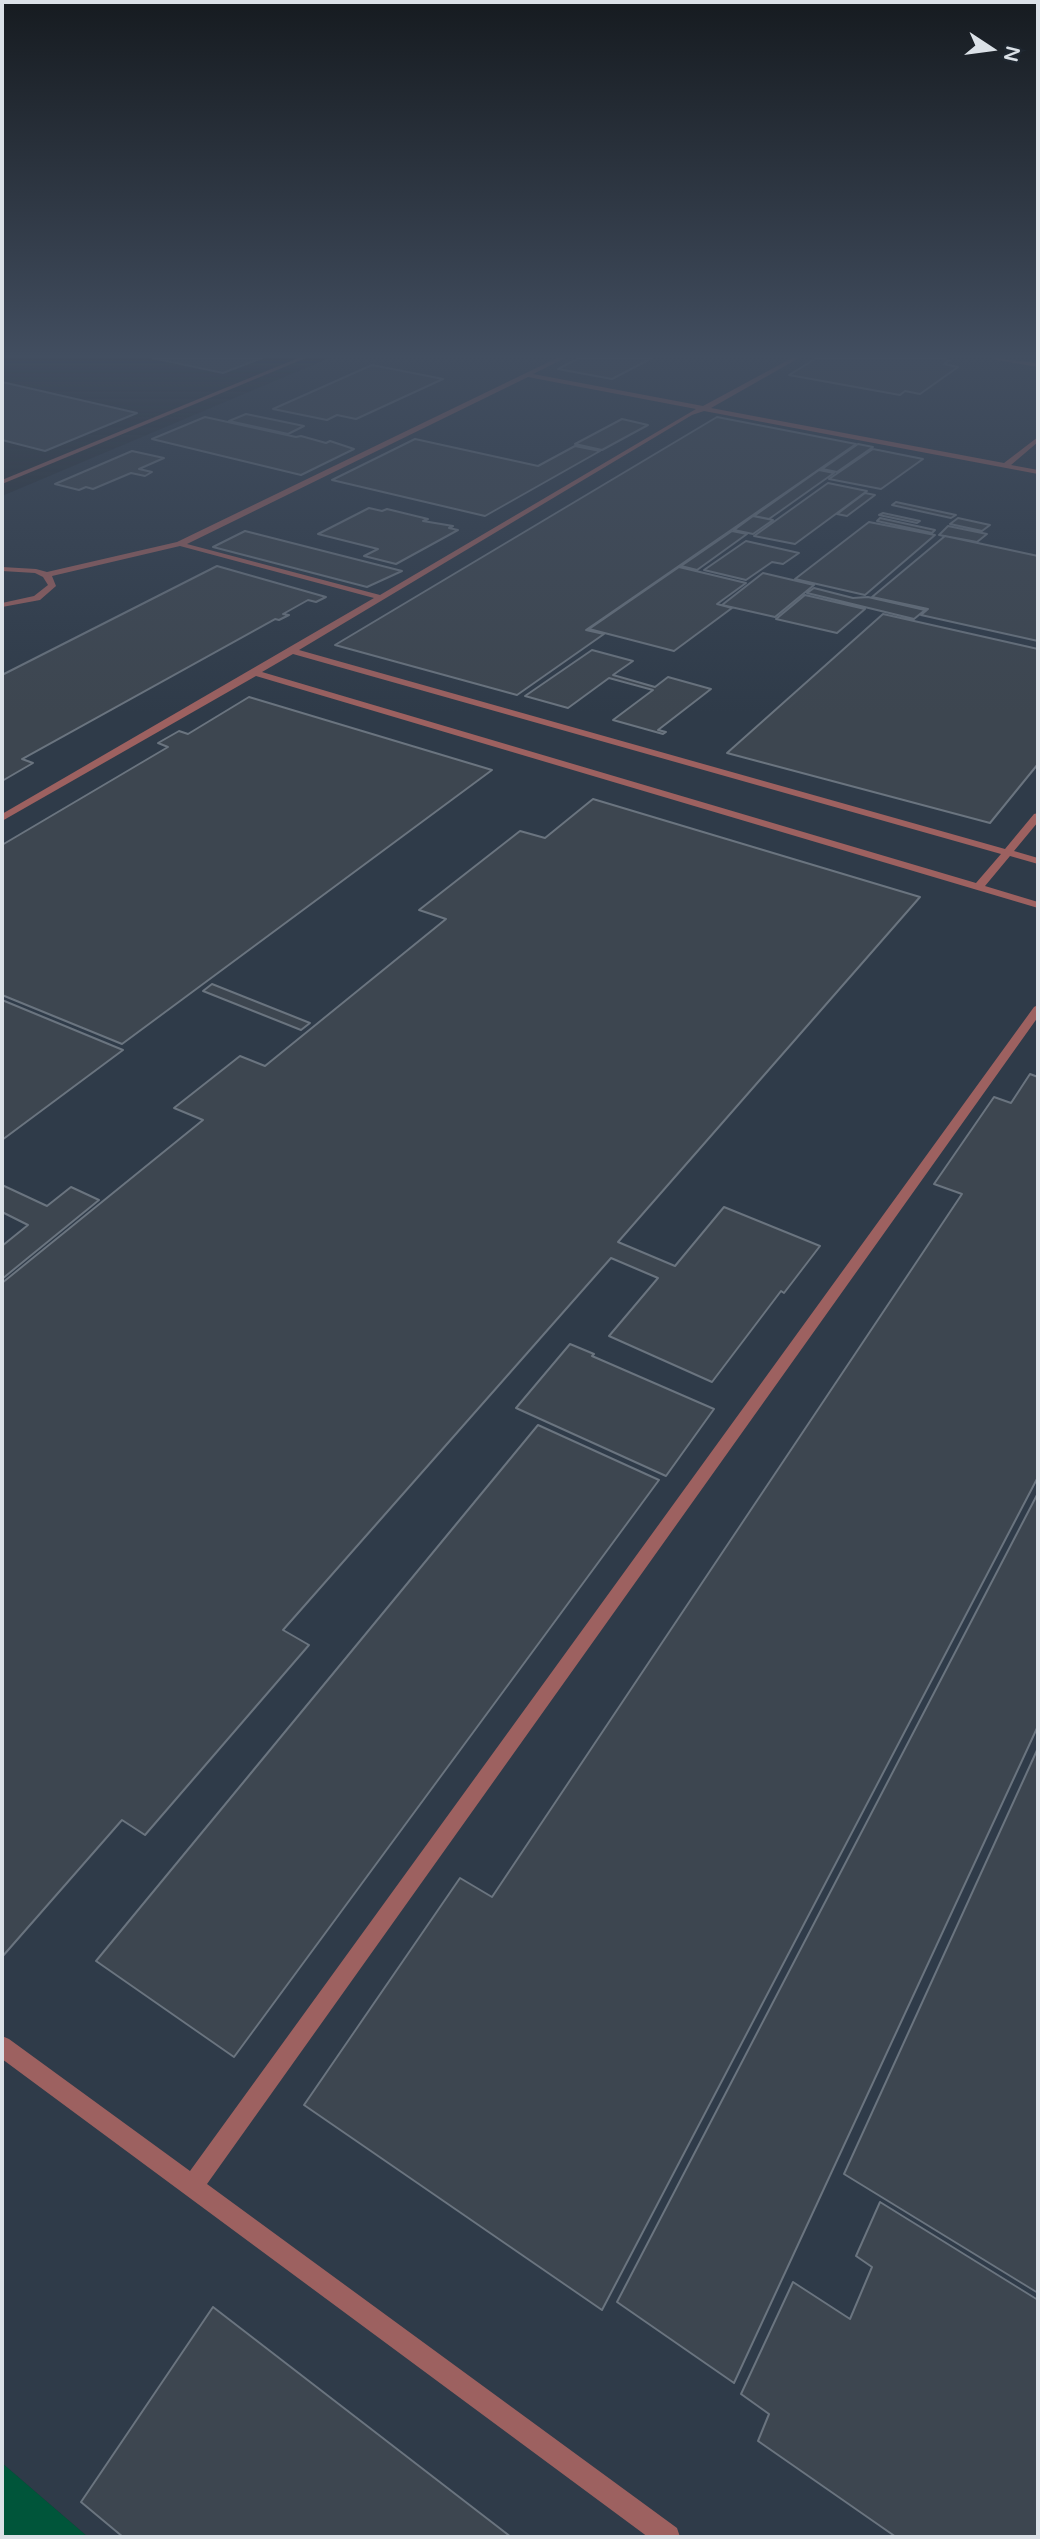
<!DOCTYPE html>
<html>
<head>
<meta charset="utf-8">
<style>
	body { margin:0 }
	#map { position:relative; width:1040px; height:2539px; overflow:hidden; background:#28313a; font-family:"Varela Round",sans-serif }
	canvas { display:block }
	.frame { position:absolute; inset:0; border:4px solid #dbe1e7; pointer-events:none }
	.north { position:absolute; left:956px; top:14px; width:70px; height:70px; -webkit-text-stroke:5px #1f2730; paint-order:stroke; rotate:103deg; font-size:19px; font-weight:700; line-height:28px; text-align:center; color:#dbe1e7 }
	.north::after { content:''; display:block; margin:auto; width:24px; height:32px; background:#dbe1e7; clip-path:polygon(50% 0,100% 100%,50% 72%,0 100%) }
</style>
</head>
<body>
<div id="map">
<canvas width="1040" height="2539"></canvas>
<div class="frame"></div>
<div class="north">N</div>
</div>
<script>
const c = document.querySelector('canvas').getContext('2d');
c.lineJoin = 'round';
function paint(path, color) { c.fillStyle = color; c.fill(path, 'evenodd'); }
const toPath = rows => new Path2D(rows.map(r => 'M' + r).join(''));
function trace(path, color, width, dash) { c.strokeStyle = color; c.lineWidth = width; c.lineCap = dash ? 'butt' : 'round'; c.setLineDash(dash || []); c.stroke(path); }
const built = toPath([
	[329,358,1038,358,1038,2537,88,2537,2,2463,2,496]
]);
const green = toPath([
	[2,2463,88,2537,2,2537]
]);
const building = toPath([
	[152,358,262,358,223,373,152,358],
	[579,358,652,358,612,379,558,369,579,358],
	[817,358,935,358,950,360,944,364,958,367,920,394,905,391,900,395,789,375,817,358],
	[372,365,443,379,356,419,337,415,327,420,273,409,372,365],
	[2,382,137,413,45,451,2,440,2,382],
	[246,414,304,426,288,434,229,421,246,414],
	[205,417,296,437,301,436,326,443,330,441,354,449,301,475,152,439,205,417],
	[717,417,856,444,586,630,604,634,517,695,335,645,717,417],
	[622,419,648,425,602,450,575,444,622,419],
	[415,439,538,466,575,446,600,451,485,516,332,480,415,439],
	[858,444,873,447,837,472,822,469,858,444],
	[873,449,923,459,881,489,829,479,873,449],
	[132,451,164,458,139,469,152,472,145,476,131,473,93,489,86,487,79,490,55,484,132,451],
	[819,470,834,473,769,519,754,516,819,470],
	[828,483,867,491,795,544,754,536,828,483],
	[865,493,875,495,847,516,837,514,865,493],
	[896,502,956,515,951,518,892,505,896,502],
	[369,508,382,511,387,509,428,519,423,521,453,526,449,528,458,530,396,564,364,556,378,549,318,534,369,508],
	[883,513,920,521,917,523,879,515,883,513],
	[753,516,773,520,753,534,734,530,753,516],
	[880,518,935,530,932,533,877,521,880,518],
	[958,518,990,525,982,531,950,524,958,518],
	[869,522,935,535,865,595,795,579,869,522],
	[948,526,987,534,977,542,939,535,948,526],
	[245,531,402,571,367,587,213,547,245,531],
	[732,531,747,534,697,570,681,566,732,531],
	[945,536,1038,556,1038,641,921,615,928,609,872,597,945,536],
	[746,541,799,553,783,564,772,562,746,580,704,570,746,541],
	[217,566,326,597,316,602,308,600,283,614,289,615,279,620,275,619,22,759,33,763,2,781,2,675,217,566],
	[679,567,746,583,717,604,732,608,674,651,589,629,679,567],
	[763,573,814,585,775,617,722,605,763,573],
	[814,588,853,598,868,597,925,610,914,619,807,593,814,588],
	[805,595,865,609,837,633,776,619,805,595],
	[883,614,1038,649,1038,764,990,823,727,753,883,614],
	[592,650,633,661,613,675,655,687,668,677,711,689,658,730,666,732,663,734,613,720,653,690,609,678,568,708,525,696,592,650],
	[249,697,492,770,122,1044,2,995,2,845,168,747,158,743,179,731,188,734,249,697],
	[593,799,920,897,618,1242,675,1266,724,1207,820,1246,784,1293,781,1291,712,1382,609,1336,658,1278,611,1258,283,1630,309,1645,145,1835,122,1820,2,1957,2,1283,203,1120,174,1108,240,1056,265,1066,446,919,419,910,520,831,545,838,593,799],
	[212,984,310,1023,301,1030,203,991,212,984],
	[2,1000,123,1050,2,1140,2,1000],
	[1030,1074,1038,1077,1038,1477,602,2310,304,2105,460,1878,492,1897,962,1194,934,1184,994,1097,1011,1103,1030,1074],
	[2,1185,47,1206,71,1187,99,1200,2,1279,2,1246,28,1225,2,1212,2,1185],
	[570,1344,594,1354,592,1356,714,1409,666,1476,516,1408,570,1344],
	[538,1425,659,1480,234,2057,96,1961,538,1425],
	[1038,1493,1038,1726,734,2383,617,2302,1038,1493],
	[1038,1748,1038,2293,844,2174,1038,1748],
	[880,2202,1038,2300,1038,2537,896,2537,758,2441,769,2414,741,2394,793,2282,850,2319,872,2267,856,2256,880,2202],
	[213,2307,511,2537,123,2537,81,2502,213,2307]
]);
const service = toPath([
	[557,358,565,358,533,374,703,406,792,358,799,358,711,408,1004,463,1038,437,1038,442,1011,465,1038,470,1038,474,704,411,692,415,299,650,1005,849,1034,814,1038,813,1038,822,1014,851,1038,858,1038,864,1010,856,985,886,1038,902,1038,908,256,676,2,821,2,814,374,598,180,546,52,576,56,586,40,600,2,607,2,603,34,596,48,585,43,577,35,573,2,571,2,567,36,569,47,572,177,542,557,358],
	[528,377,696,409,380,595,187,544,528,377],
	[293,654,1001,854,976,883,262,672,293,654],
	[994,358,1038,363,1038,367,997,360,994,358],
	[1038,1005,1038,1017,207,2184,677,2528,680,2537,648,2537,2,2059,2,2036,9,2039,190,2171,1034,1007,1038,1005]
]);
const tertiary = toPath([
	[298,358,306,358,2,484,2,480,298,358]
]);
paint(built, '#2f3b49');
paint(green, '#00553a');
paint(building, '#3d4650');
trace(building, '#6a747f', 2);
paint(service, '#9d6160');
paint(tertiary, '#9d6160');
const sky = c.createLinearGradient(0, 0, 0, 713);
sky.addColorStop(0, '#161b20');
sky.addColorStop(0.5, '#424e60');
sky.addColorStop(1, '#424e6000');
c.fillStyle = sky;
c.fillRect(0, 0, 1040, 713);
</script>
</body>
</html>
